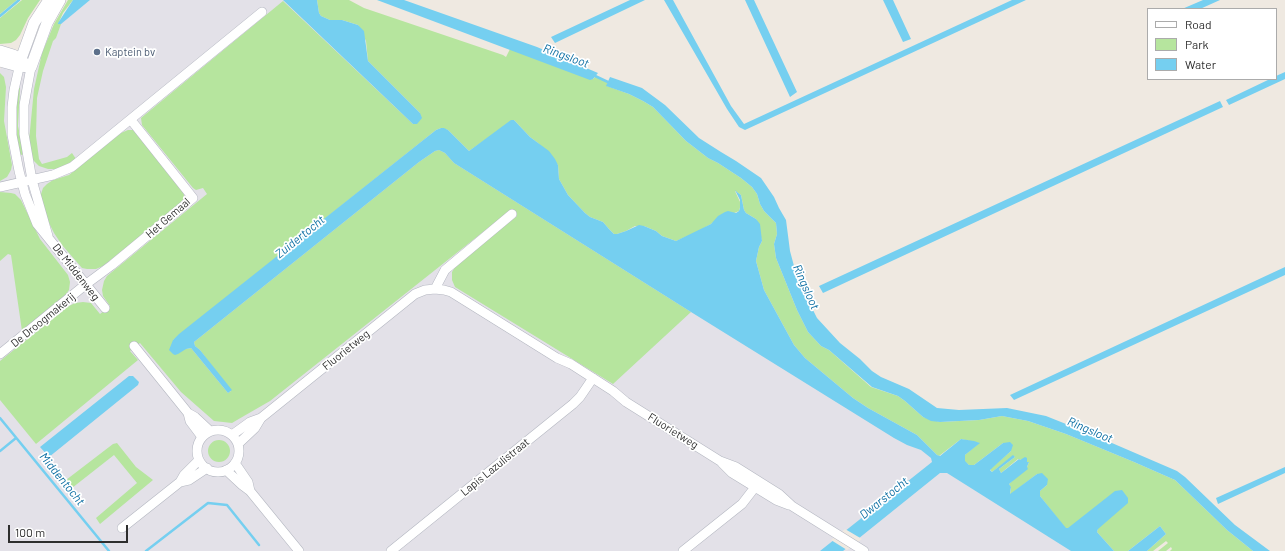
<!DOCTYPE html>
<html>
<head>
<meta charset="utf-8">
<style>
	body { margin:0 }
	#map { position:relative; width:1285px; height:551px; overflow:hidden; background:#efe9e1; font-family:Barlow,sans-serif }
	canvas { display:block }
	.legend { position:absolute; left:1147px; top:8px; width:130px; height:72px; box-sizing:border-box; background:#fff; border:1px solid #ababab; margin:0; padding:5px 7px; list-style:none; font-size:12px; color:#2e2e2e }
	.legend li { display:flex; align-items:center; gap:8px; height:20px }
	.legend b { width:20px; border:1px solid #ababab }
	.scale { position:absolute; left:8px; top:525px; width:120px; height:18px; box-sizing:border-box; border:2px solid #2e2e2e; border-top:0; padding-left:5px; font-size:12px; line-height:14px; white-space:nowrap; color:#2e2e2e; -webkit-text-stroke:3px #fff; paint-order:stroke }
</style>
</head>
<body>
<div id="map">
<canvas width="1285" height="551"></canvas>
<ul class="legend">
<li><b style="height:5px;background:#fff"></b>Road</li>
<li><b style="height:11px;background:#b6e59e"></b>Park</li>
<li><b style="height:11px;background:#75cff0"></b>Water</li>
</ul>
<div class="scale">100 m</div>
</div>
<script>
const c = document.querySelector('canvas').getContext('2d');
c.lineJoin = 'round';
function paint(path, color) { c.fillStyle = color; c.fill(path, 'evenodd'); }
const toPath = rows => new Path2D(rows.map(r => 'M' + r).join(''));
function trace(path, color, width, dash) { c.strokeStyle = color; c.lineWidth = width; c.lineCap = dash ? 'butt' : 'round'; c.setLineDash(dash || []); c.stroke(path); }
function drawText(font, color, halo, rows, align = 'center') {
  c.font = font + ' Barlow,sans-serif'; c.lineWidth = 3.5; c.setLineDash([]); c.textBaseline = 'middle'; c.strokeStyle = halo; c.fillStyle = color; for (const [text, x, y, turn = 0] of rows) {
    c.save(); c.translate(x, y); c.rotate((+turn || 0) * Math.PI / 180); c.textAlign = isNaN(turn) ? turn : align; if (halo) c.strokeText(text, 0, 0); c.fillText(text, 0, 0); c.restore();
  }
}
const industrial = toPath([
	[90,0,286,0,432,138,1082,551,0,551,0,69,58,23,61,23]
]);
const green = toPath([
	[0,0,17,0,0,14],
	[22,0,40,0,28,18,20,35,16,40,11,43,0,44,0,18],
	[68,0,73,0,63,13,58,24,61,24,56,38,53,41,43,71,37,98,36,136,39,159,42,164,67,157,72,153,76,159,59,169,48,169,39,166,33,160,29,141,34,89,42,53,54,24],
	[317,0,349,0,364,8,503,55,506,57,510,49,593,79,596,76,608,82,607,86,629,94,643,101,653,107,686,141,708,158,718,163,741,178,752,187,757,194,760,204,764,211,776,223,777,234,774,244,776,258,797,310,808,332,821,346,829,350,871,387,898,396,905,401,923,417,940,422,979,420,1002,416,1028,421,1066,434,1134,462,1175,480,1227,530,1253,551,1170,551,1172,549,1171,547,1166,551,1158,551,1168,543,1166,541,1153,551,1147,551,1166,534,1160,526,1128,551,1114,551,1097,532,1098,529,1065,528,1040,496,1040,491,1047,485,1037,474,1010,495,1011,488,1009,484,1027,467,1029,462,1027,463,1026,461,1027,458,1020,460,1018,459,1001,473,999,469,1015,457,1013,456,992,472,990,469,1011,451,1003,443,974,465,969,465,964,461,965,455,979,443,961,439,939,456,937,455,917,435,868,408,853,398,805,358,794,345,764,290,756,261,759,247,762,241,756,219,746,213,744,210,741,195,737,192,735,191,741,204,739,211,715,221,711,224,697,232,676,241,662,236,656,231,644,226,635,226,626,231,617,234,614,234,609,229,603,222,590,217,585,213,568,195,559,179,558,165,538,143,530,137,514,120,469,151,448,130,441,128,436,130,173,340,186,349,191,348,228,393,231,391,200,350,195,346,194,342,419,162,435,151,439,150,445,153,454,163,691,312,613,384,455,287,452,280,452,272,457,264,517,216,512,209,270,401,237,420,232,423,214,421,181,392,140,343,130,351,138,360,36,444,0,400,0,361,69,306,75,303,83,302,91,303,100,314,110,306,103,296,102,290,104,281,107,276,207,194,203,188,196,190,193,188,142,125,141,118,283,1,413,124,420,113,368,61,366,41,358,25,342,20,330,20,321,16,319,13],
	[0,73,4,77,6,87,4,121,12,165,11,170,7,177,0,181],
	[17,87,20,88,18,126,24,154,18,156,15,138],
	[128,130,133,130,137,132,183,191,184,195,183,200,181,204,103,266,96,269,87,269,82,268,62,245,54,233,46,217,41,199,41,194,43,188,47,184,53,180,69,175,121,133],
	[0,192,11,193,15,194,21,200,40,239,68,275,70,282,69,290,62,299,22,331,11,255,8,254,0,261],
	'208 451a11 11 0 1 1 22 0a11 11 0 1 1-22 0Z',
	[117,443,136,467,153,480,100,524,96,518,137,483,114,455,72,488,66,480,113,444]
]);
const water = toPath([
	[73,0,90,0,61,24,58,24,58,23],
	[283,0,317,0,319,13,321,16,330,20,342,20,358,25,364,31,368,61,420,113,422,118,417,124,413,124],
	[377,0,404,0,537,47,598,73,593,79,590,80],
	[630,0,645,0,555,43,551,37],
	[664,0,673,0,731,106,744,124,1012,0,1026,0,745,130,739,127,727,109],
	[745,0,754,0,797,92,790,97],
	[883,0,893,0,911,39,903,42],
	[1203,0,1220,0,1200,9,1182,9],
	[1285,72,1285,79,1229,105,1226,100,1270,79,1276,79,1276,76],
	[610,77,642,88,665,105,699,138,721,152,736,161,761,178,774,197,779,208,786,220,790,251,794,266,811,306,817,318,840,343,860,359,872,371,881,377,909,389,937,408,959,410,1007,408,1046,416,1091,434,1177,471,1185,477,1235,525,1270,551,1253,551,1227,530,1175,480,1134,462,1066,434,1028,421,1002,416,979,420,940,422,931,421,923,417,905,401,898,396,872,387,829,350,821,346,808,332,797,310,776,258,774,244,777,234,776,223,764,211,760,204,757,194,752,187,741,178,718,163,708,158,686,141,653,107,643,101,629,94,606,86],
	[1220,101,1223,107,823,293,819,286],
	[511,120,514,120,530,137,549,151,555,159,558,165,559,179,568,195,585,213,590,217,603,222,609,229,614,234,617,234,626,231,639,225,644,226,656,231,662,236,676,241,711,224,718,216,725,212,728,211,736,213,739,211,740,208,740,200,735,190,737,192,741,195,744,210,746,213,756,219,760,224,762,241,759,247,756,261,764,290,794,345,805,358,853,398,868,408,917,435,937,455,940,456,961,439,974,441,980,443,965,455,965,461,969,465,974,465,1003,443,1010,442,1013,445,1011,451,990,470,992,472,1013,455,1015,457,999,469,1001,473,1019,459,1020,460,1025,457,1027,458,1027,462,1029,462,1027,467,1028,469,1009,484,1011,487,1010,494,1037,474,1042,473,1048,479,1047,485,1040,491,1040,496,1066,528,1068,528,1115,491,1122,490,1128,498,1128,503,1098,529,1097,532,1114,551,1071,551,947,473,940,473,843,551,820,551,932,462,931,458,921,450,907,445,894,438,691,312,454,163,445,153,439,150,435,151,419,162,194,342,195,346,200,350,232,390,228,393,191,348,186,349,178,354,175,355,173,354,169,350,173,340,179,334,436,130,441,128,444,128,448,130,469,151],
	[1285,267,1285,275,1014,400,1010,395],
	[129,376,133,376,139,382,138,385,49,457,40,447],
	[1285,467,1285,473,1218,504,1216,498],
	[1160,526,1166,534,1147,551,1128,551]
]);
const pier = toPath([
	[845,529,862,539,847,550,831,540]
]);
const stream = toPath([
	[0,16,19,0],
	[593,75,610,83],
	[0,418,109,551],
	[0,451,16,438],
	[146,551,208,503,227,505,259,545]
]);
const minor = toPath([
	[0,187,53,175,72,167,262,12],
	[48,236,32,180,24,134,24,105,31,67,21,59,14,90,12,107,12,135,19,171,25,194,37,224,105,308],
	[435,289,445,270,512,214],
	[134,346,188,413,195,417,210,431],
	[0,354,85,285,112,265,193,198,131,120],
	[188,413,190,421,202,437],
	'197 451a21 21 0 1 1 42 0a21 21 0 1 1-42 0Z',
	[232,435,250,422,261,418,415,294,425,290,435,289,444,290,451,292,557,358,571,364,613,391,626,402,720,461,736,467,779,494,792,506,864,551],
	[238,444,255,428,261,418],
	[235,463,248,482,250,491],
	[722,463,732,473,776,500,789,505],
	[226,470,242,485,250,491,299,551],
	[180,482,184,475,199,460],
	[122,528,180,482,189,480,207,468],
	[391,551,573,404,580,397,593,378],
	[683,551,742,504,759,482]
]);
const tertiary = toPath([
	[0,51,13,55,21,59,34,23,49,0],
	[0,61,18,66,31,67,47,23,60,0]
]);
const markers = [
	[97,52,4,"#5c6f8a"]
];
const serviceNames = [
	["Kaptein bv",105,52]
];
const streetNames = [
	["Het Gemaal",168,218,-41],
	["De Middenweg",76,272,52],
	["De Droogmakerij",43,320,-39],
	["Fluorietweg",346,350,-39],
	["Fluorietweg",673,431,32],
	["Lapis Lazulistraat",495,467,-39]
];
const waterNames = [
	["Ringsloot",566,56,20],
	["Zuidertocht",300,237,-39],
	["Ringsloot",806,287,66],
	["Ringsloot",1090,430,23],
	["Middentocht",62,479,51],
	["Dwarstocht",884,498,-39]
];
paint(industrial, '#e3e1e8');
paint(green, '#b6e59e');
paint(water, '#75cff0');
paint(pier, '#efe9e1');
trace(stream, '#75cff0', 2.5);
trace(minor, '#b4b7c1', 10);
trace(tertiary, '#b4b7c1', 12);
trace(minor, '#fff', 9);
trace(tertiary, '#fff', 11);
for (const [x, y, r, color] of markers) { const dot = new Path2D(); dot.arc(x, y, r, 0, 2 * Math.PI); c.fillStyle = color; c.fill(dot); trace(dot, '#fff', 1.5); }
drawText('11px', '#4e5e75', '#fff', serviceNames, 'left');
drawText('11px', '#2e2e2e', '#fff', streetNames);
drawText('italic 12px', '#0d6fa3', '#fff', waterNames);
</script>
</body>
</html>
